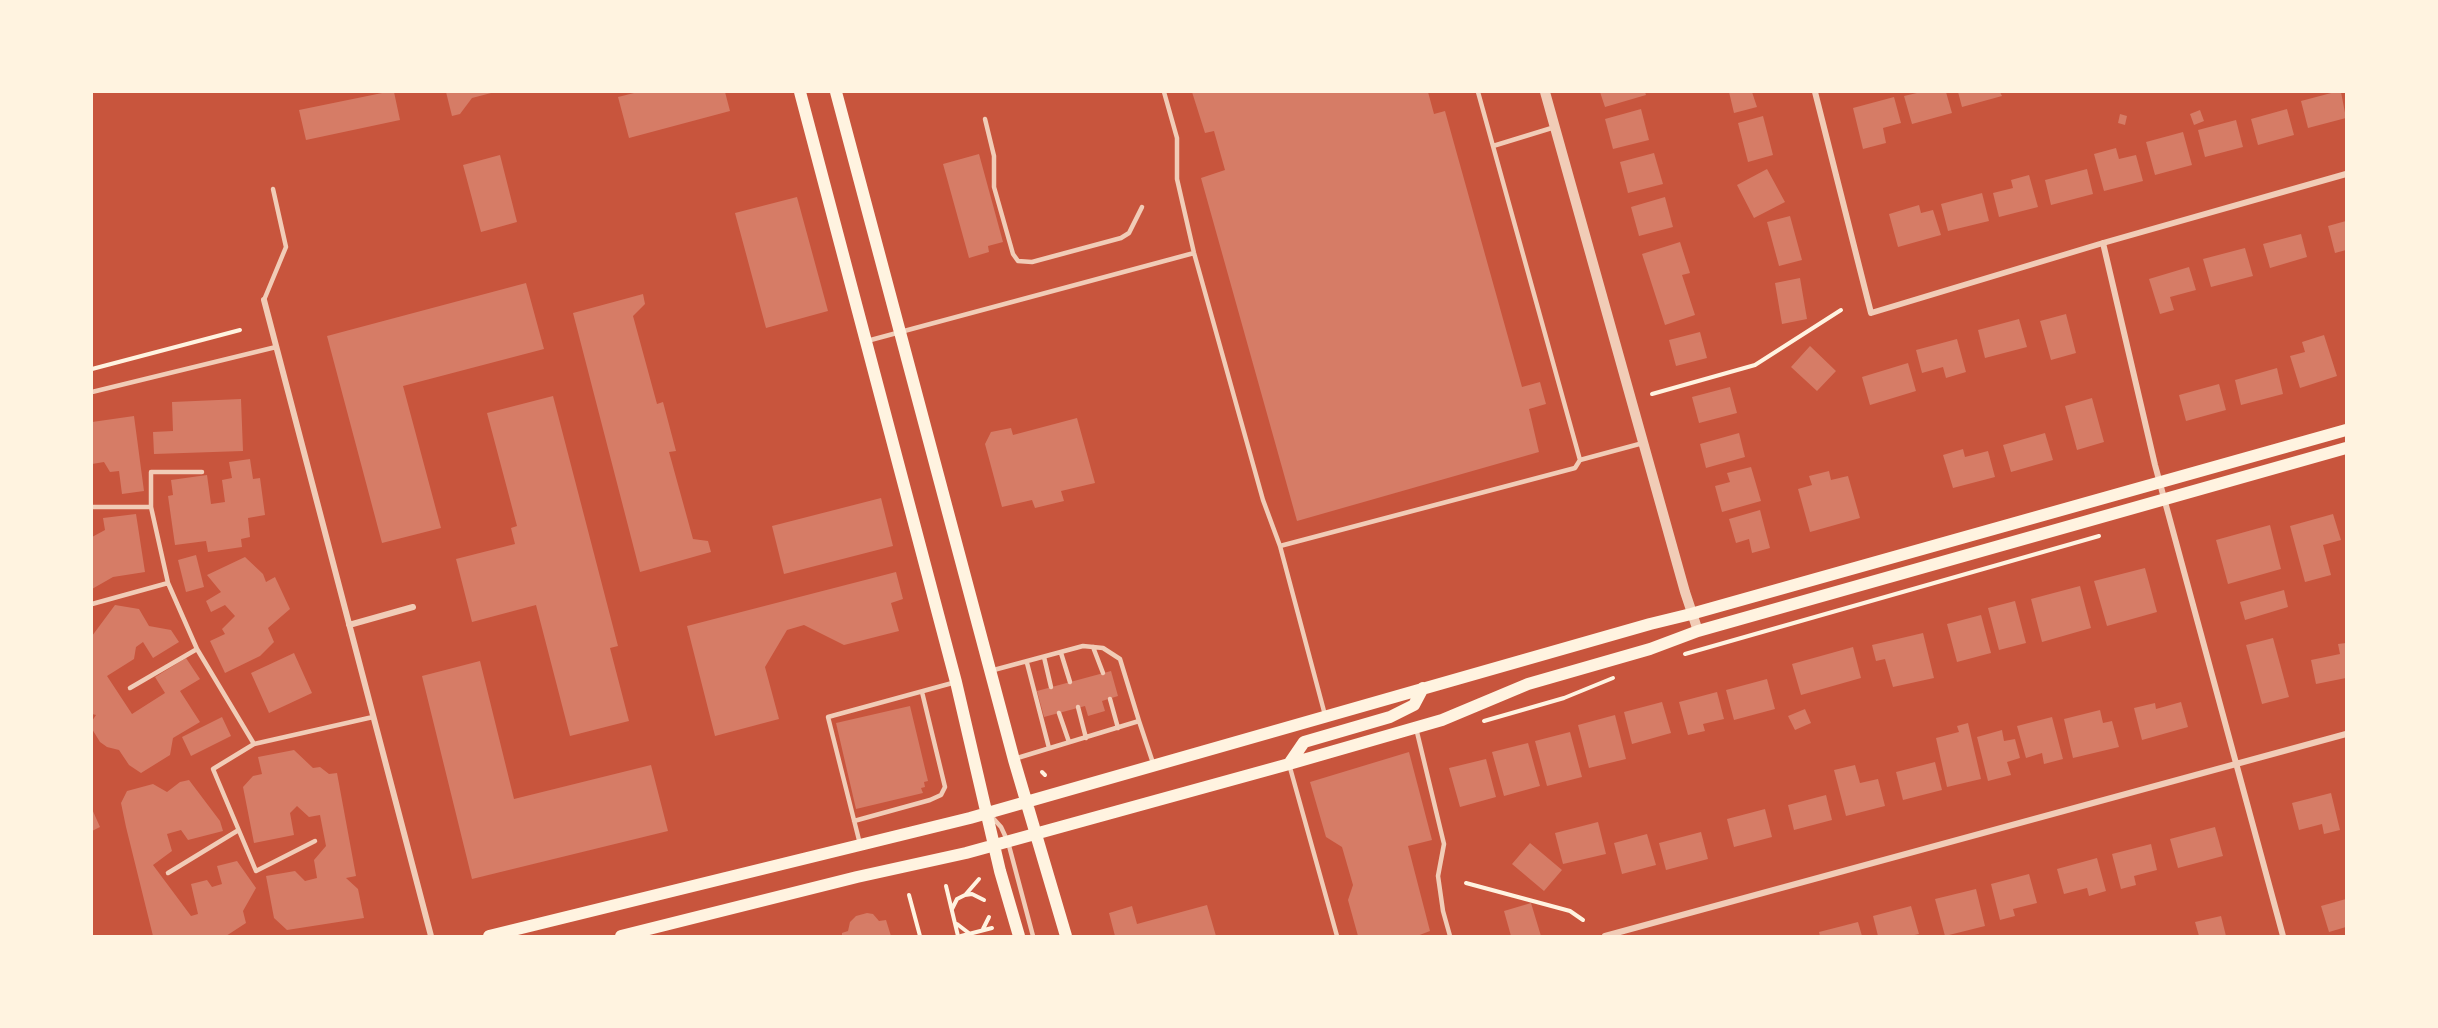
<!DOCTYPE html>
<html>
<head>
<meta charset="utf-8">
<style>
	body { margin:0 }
	#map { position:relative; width:2438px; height:1028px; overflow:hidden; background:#c8553d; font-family:"Varela Round",sans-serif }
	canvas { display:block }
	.frame { position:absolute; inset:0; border:93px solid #fff3e0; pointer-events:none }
</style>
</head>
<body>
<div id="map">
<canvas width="2438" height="1028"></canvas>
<div class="frame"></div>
</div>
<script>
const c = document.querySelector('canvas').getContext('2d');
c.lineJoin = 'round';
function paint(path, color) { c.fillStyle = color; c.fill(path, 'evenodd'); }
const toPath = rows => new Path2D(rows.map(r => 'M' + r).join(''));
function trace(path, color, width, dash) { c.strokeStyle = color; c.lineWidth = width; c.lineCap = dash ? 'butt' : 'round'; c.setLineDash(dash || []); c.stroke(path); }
const building = toPath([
	[387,92,394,92,400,120,306,140,299,110],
	[446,92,495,92,472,98,460,114,452,116],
	[638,92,725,92,730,111,629,138,618,97],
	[1192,92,1428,92,1434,114,1445,111,1522,387,1540,382,1546,404,1529,409,1539,452,1297,521,1201,178,1225,170,1214,131,1205,133],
	[1600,92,1645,92,1646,95,1605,107],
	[1729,92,1752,92,1757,107,1734,113],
	[1921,92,1946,92,1952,113,1912,124,1904,96],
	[1958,92,2000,92,2002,96,1962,107],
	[2335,92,2341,92,2346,118,2308,128,2301,101],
	[1894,97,1901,123,1883,128,1886,143,1863,149,1853,108],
	[1641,109,1649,140,1613,149,1605,119],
	[2287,109,2294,135,2258,145,2251,119],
	[2200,110,2204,121,2194,125,2190,114],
	[2120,114,2127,116,2125,125,2118,123],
	[1763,116,1773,155,1748,162,1738,123],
	[2236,120,2243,147,2205,157,2198,130],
	[2183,132,2192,165,2155,175,2146,142],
	[2116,148,2119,159,2136,155,2143,181,2104,191,2094,154],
	[1654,153,1663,184,1628,193,1620,162],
	[979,154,1003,242,988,246,989,252,969,258,943,164],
	[500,155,517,222,481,232,463,165],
	[1767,169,1785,202,1754,218,1737,185],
	[2087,169,2093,194,2051,205,2045,180],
	[2029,175,2038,207,1999,217,1993,193,2013,188,2011,180],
	[1982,193,1989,221,1948,231,1941,204],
	[797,197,828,311,766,328,735,213],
	[1665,197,1673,227,1639,236,1631,207],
	[1919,205,1921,213,1933,210,1941,235,1898,247,1889,214],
	[1790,216,1802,260,1779,266,1767,222],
	[2346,221,2346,250,2335,253,2328,226],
	[2301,234,2307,257,2270,268,2263,244],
	[1680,242,1690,273,1682,275,1695,315,1665,325,1642,254],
	[2245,248,2253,276,2211,287,2203,259],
	[2189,267,2196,290,2170,297,2174,310,2160,314,2149,279],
	[1800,278,1807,319,1782,324,1775,283],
	[526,283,544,349,403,386,441,528,382,543,327,336],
	[643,294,645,304,633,316,657,404,663,402,676,451,669,452,693,539,708,541,711,552,640,572,573,313],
	[2066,314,2076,353,2051,360,2040,321],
	[2019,319,2027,347,1985,358,1978,330],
	[1700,332,1707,358,1676,366,1669,340],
	[2324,335,2337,376,2300,388,2290,356,2305,352,2302,342],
	[1957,339,1966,372,1946,378,1943,367,1922,373,1916,350],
	[1810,346,1836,371,1817,391,1791,367],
	[1908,363,1916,391,1870,405,1862,377],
	[2277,368,2283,394,2241,405,2235,380],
	[2219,384,2226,410,2186,421,2179,395],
	[1730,387,1737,413,1699,423,1692,397],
	[553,396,618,646,610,648,629,721,570,736,536,605,472,622,456,559,515,544,511,528,517,526,487,413],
	[2092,398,2104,442,2077,450,2065,406],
	[241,399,243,451,154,454,153,432,173,431,172,402],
	[134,416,144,491,122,494,119,471,110,472,104,462,92,464,92,422],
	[1077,418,1095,483,1061,491,1064,501,1035,508,1032,500,1002,507,985,444,991,432,1011,428,1013,435],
	[1739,433,1745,457,1706,468,1700,444],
	[2045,433,2053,460,2011,472,2003,445],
	[1963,449,1965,457,1988,451,1995,477,1953,488,1943,455],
	[250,459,253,479,260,478,265,515,248,518,250,537,241,539,242,547,208,552,206,541,175,545,168,496,173,495,171,480,207,475,211,504,225,502,222,480,232,478,229,462],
	[1751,467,1761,501,1722,512,1715,486,1730,482,1727,473],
	[1829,471,1831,480,1848,476,1860,518,1810,532,1798,489,1812,485,1809,476],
	[881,498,893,546,784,574,772,526],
	[1760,510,1770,548,1752,553,1749,539,1736,543,1729,519],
	[136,514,145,572,113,577,92,589,92,537,105,530,103,518],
	[2333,514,2341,540,2323,545,2331,575,2305,582,2290,526],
	[2270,525,2281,569,2228,584,2216,540],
	[196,555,204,587,186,592,178,560],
	[245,557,263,574,266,582,275,577,290,609,268,628,274,642,260,656,225,673,210,641,225,634,222,629,235,616,225,605,211,612,206,601,221,592,207,575],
	[2145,568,2157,612,2107,626,2094,581],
	[896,572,903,599,891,603,899,631,844,645,804,625,787,630,765,667,779,719,715,736,687,626],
	[2080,586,2091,628,2042,642,2031,599],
	[2284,590,2288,607,2245,620,2240,602],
	[2015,601,2026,643,1999,650,1988,608],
	[115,605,139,609,149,626,171,630,179,642,153,658,143,642,136,647,134,659,107,676,132,714,165,693,155,677,186,658,200,679,180,691,200,722,173,738,170,755,141,773,129,765,119,750,107,747,100,742,92,729,92,721,96,715,92,714,92,636],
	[1981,615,1991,653,1957,662,1947,624],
	[1923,633,1934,678,1893,687,1885,659,1876,661,1872,645],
	[2273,638,2289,697,2262,704,2246,645],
	[2346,643,2346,678,2316,684,2311,660,2340,654,2338,644],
	[1853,647,1861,678,1801,695,1792,664],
	[294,653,312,693,269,713,251,673],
	[480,661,514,799,651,765,668,831,472,879,422,676],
	[1111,671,1118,696,1102,701,1105,711,1088,716,1085,706,1044,717,1037,691],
	[1767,679,1775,709,1734,720,1726,690],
	[1717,692,1724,719,1703,724,1705,731,1688,735,1679,702],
	[1662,702,1671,733,1632,744,1624,712],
	[2181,702,2188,727,2142,740,2134,708,2155,703,2156,709],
	[910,706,928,781,924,782,925,787,921,788,923,793,856,809,836,723],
	[1805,709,1811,723,1795,730,1788,716],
	[2100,710,2103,723,2112,721,2119,747,2073,758,2064,719],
	[1615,715,1626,759,1589,768,1578,725],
	[222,717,231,736,191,756,182,737],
	[2052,717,2063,759,2044,764,2042,753,2026,758,2017,726],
	[1968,723,1981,779,1947,787,1936,738,1959,732,1957,726],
	[2002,730,2004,741,2015,739,2020,758,2007,762,2011,775,1988,781,1977,737],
	[1570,732,1582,777,1547,786,1535,741],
	[1528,743,1540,786,1504,796,1492,752],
	[294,750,313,768,320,767,329,774,337,773,356,876,346,878,358,889,364,918,287,930,274,918,266,876,295,871,305,881,317,878,314,860,326,846,320,815,309,817,297,806,290,813,294,835,254,843,243,787,253,776,262,774,258,757],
	[1409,752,1432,840,1408,846,1430,931,1417,936,1358,936,1348,900,1353,885,1342,847,1326,837,1310,782],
	[1486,759,1496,797,1460,807,1449,768],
	[1935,762,1942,790,1903,800,1896,772],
	[1855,765,1860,783,1878,779,1885,806,1846,816,1834,770],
	[189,780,220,821,223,831,188,840,181,830,167,834,172,851,153,865,191,916,198,914,191,884,207,880,212,887,222,884,217,866,237,861,256,888,243,911,246,923,226,936,153,936,126,827,121,803,127,791,153,784,167,792,180,782],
	[2331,793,2340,830,2324,834,2322,824,2299,830,2292,803],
	[1826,795,1832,820,1794,830,1788,805],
	[92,809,100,827,92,831],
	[1765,809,1772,837,1734,847,1727,819],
	[1598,822,1606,854,1563,864,1555,833],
	[2215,827,2223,856,2178,868,2170,839],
	[1701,832,1708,859,1666,870,1659,843],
	[1647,834,1656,865,1622,874,1614,843],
	[1530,843,1562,870,1544,891,1512,864],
	[2151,844,2157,870,2134,876,2136,885,2121,889,2112,854],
	[2097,858,2106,891,2089,896,2087,888,2064,894,2057,869],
	[2029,874,2037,903,2013,909,2015,916,2000,920,1991,884],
	[1976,889,1985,926,1945,936,1935,899],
	[2346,899,2346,927,2329,932,2321,906],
	[1531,903,1541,936,1511,936,1504,911],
	[1207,905,1216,936,1115,936,1109,913,1132,906,1137,924],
	[1911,906,1919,934,1910,936,1878,936,1873,916],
	[867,913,873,914,879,921,886,920,891,936,842,936,842,933,848,931,850,922,856,916],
	[2221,916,2226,936,2199,936,2195,922],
	[1858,922,1862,936,1820,936,1819,932]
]);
const path = toPath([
	[92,369,240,330],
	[1652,394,1755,365,1841,310],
	[1685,654,2099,536],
	[1484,721,1564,698,1613,678],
	[1042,772,1045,775],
	[1466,883,1570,911,1583,920],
	[946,886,958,936],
	[966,894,979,879],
	[909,895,920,936],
	[952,909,957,899,965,895,972,894,984,900],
	[957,924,970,934],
	[983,929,989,917],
	[961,936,992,928]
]);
const service = toPath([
	[1164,92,1177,138,1177,179,1194,253,1263,500,1280,546,1325,715],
	[1478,92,1580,460],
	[985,119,994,156,994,187,1013,254,1018,261,1032,262,1121,238,1129,233,1142,207],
	[1493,146,1555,127],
	[264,300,286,247,273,189],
	[867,341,1194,253],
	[92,392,276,347],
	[202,472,151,472,151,507,168,583,197,649,254,744],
	[92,507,151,507],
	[1280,546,1575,468,1580,460,1643,443],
	[92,604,168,583],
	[1093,647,1103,673],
	[1061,653,1070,682],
	[1044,657,1051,687],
	[1027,663,1049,748],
	[990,671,1083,646,1103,648,1120,659,1139,721],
	[130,688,197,649],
	[1110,699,1118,728],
	[1078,707,1086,738],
	[1059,713,1069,742],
	[1416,728,1444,844,1438,876,1443,911,1450,936],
	[1014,759,1139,721,1153,763],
	[1289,764,1337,936],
	[992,817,1001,827,1008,842,1033,936],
	[854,821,930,800,941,795,945,787,922,692],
	[315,841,256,871,213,769,254,744,373,717],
	[860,844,828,717,956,682],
	[168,873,237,831]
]);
const minor = toPath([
	[1815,92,1871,313,2103,243,2346,174],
	[2103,243,2155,465,2283,936],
	[264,300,431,936],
	[349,625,413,607],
	[1605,936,2346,734]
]);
const tertiary = toPath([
	[1545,92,1685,592,1698,631]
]);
const secondary = toPath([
	[800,92,956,682,1000,871,1019,936],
	[836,92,1014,760,1066,936],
	[1289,764,1304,742,1390,717,1414,705,1423,688],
	[489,936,970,818,1650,624,1691,614,2346,430],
	[621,936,857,877,966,853,1289,764,1442,720,1528,684,1650,649,1698,631,2346,448]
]);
paint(building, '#d67c66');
trace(path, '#fff3e0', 4);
trace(service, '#f1ccb7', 4.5);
trace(minor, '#f1ccb7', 6);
trace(tertiary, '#f1ccb7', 10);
trace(secondary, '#fff3e0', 12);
</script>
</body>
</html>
